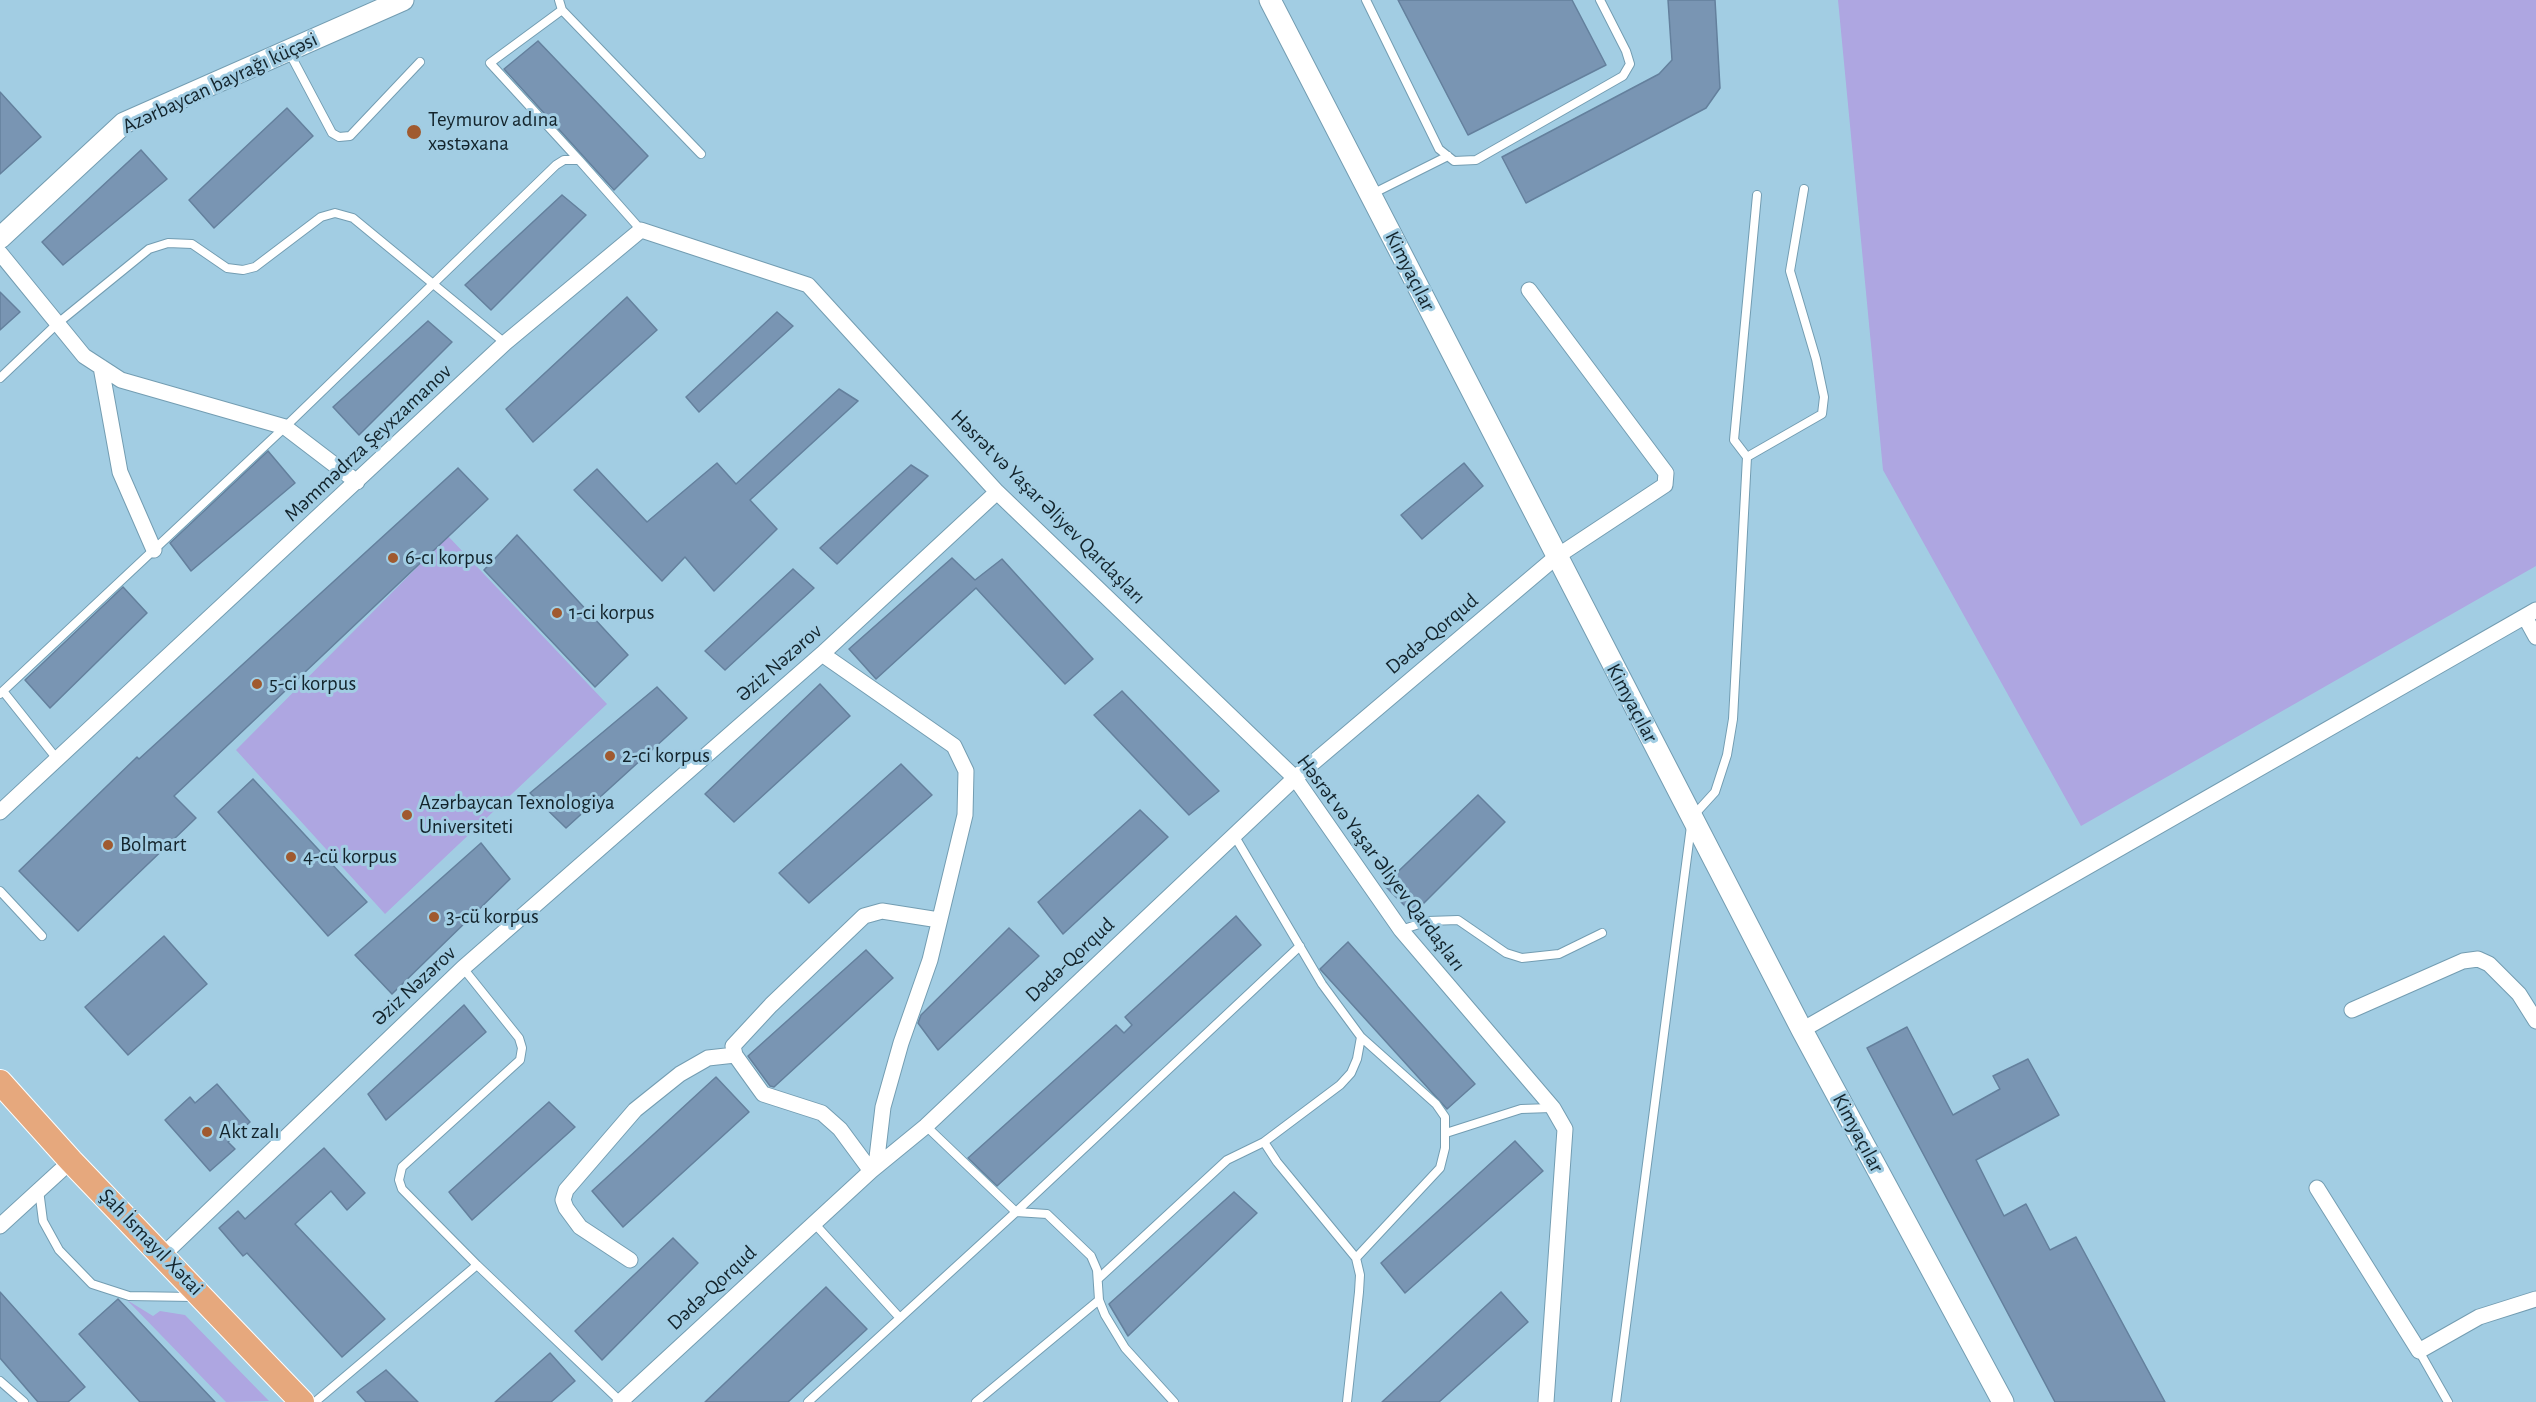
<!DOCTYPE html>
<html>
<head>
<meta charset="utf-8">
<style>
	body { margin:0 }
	canvas { display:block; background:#a2cde3 }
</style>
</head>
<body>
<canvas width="2536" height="1402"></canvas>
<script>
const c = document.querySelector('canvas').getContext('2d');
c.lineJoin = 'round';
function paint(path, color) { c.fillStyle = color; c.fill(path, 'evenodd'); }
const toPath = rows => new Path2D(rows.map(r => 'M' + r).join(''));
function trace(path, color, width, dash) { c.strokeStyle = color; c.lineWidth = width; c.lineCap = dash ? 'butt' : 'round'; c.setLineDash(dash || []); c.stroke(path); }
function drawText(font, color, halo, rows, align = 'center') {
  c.font = font + ' "Alegreya Sans",sans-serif'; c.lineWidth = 6; c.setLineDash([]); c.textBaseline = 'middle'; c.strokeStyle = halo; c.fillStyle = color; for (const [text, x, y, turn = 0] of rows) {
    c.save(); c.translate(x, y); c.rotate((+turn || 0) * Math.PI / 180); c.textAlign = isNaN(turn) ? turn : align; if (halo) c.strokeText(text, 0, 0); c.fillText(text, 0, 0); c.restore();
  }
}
const green = toPath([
	[1838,0,2536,0,2536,566,2081,826,1883,470],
	[448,536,607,704,385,914,236,750],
	[127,1300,153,1316,160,1311,185,1315,269,1401,226,1402]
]);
const building = toPath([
	[1398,0,1572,0,1606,65,1468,135,1398,0],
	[1668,0,1715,0,1720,88,1706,108,1526,203,1502,157,1659,74,1672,60,1668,0],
	[538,41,648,156,614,190,504,69,538,41],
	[0,92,41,137,0,174,0,92],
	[287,108,313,136,214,228,189,200,287,108],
	[141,150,167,179,63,265,42,242,141,150],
	[562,195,586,215,491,310,465,285,562,195],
	[0,292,20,312,0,330,0,292],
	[627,297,657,330,533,442,506,409,627,297],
	[777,312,793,326,699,412,686,397,777,312],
	[428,321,452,342,359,435,333,407,428,321],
	[839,389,858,401,750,500,777,529,714,591,685,557,662,581,574,490,597,469,647,522,717,463,736,484,839,389],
	[268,451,295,483,191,571,170,543,268,451],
	[1464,463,1483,486,1422,539,1401,515,1464,463],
	[911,465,928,476,837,564,820,548,911,465],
	[458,468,488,499,174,796,196,818,78,931,19,871,137,757,139,759,458,468],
	[517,535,628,655,595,687,484,570,517,535],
	[952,558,975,580,1002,559,1093,659,1065,684,976,588,876,679,849,649,952,558],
	[793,569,814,588,725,670,705,651,793,569],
	[123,587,147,613,50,708,25,680,123,587],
	[820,684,850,716,734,822,705,794,820,684],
	[657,687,687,718,566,828,530,793,657,687],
	[1122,691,1219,791,1189,815,1094,715,1122,691],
	[901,764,932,795,809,903,779,873,901,764],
	[253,779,367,902,328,936,218,812,253,779],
	[1478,795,1505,822,1413,914,1384,885,1478,795],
	[1140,810,1168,837,1063,934,1038,902,1140,810],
	[481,843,510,879,392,994,355,955,481,843],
	[1236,916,1261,945,997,1186,968,1158,1116,1025,1124,1033,1132,1025,1125,1017,1236,916],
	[1009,928,1039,956,938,1050,918,1023,921,1015,1009,928],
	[164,936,207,984,128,1055,85,1007,164,936],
	[1348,942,1475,1084,1447,1109,1320,969,1348,942],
	[866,950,893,978,774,1087,770,1086,748,1056,866,950],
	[464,1005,486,1032,386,1120,368,1094,464,1005],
	[1907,1027,1953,1115,2000,1089,1993,1076,2028,1059,2059,1115,1976,1160,2004,1216,2026,1204,2050,1250,2076,1237,2165,1402,2055,1402,1867,1048,1907,1027],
	[716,1077,749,1112,623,1227,592,1191,716,1077],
	[217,1084,250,1122,228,1142,235,1149,210,1171,165,1120,190,1097,195,1103,217,1084],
	[549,1102,575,1127,472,1220,449,1192,549,1102],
	[1515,1141,1543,1171,1405,1293,1381,1263,1515,1141],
	[324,1148,365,1193,347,1210,331,1191,295,1224,385,1319,342,1357,247,1253,243,1256,219,1228,238,1211,245,1219,324,1148],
	[1234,1192,1257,1213,1128,1336,1109,1304,1234,1192],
	[673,1238,698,1263,602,1360,575,1331,673,1238],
	[826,1287,867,1329,788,1402,705,1402,826,1287],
	[0,1292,85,1387,68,1402,38,1402,0,1358,0,1292],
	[1501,1292,1528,1322,1439,1402,1382,1402,1501,1292],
	[118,1299,215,1402,140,1402,79,1334,118,1299],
	[550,1353,575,1381,551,1402,495,1402,550,1353],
	[386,1370,418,1402,366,1402,357,1392,386,1370]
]);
const lane = toPath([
	[559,0,562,10,490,63,579,160],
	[1366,0,1439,149,1454,161,1476,160,1623,76,1630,64,1626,51,1600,0],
	[562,10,701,154],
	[289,52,332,133,339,137,350,136,420,62],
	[1372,194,1448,156],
	[0,378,58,323,149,249,168,243,192,244,227,268,243,270,255,267,321,217,335,213,353,218,505,343],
	[1747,457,1822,414,1824,397,1816,359,1790,271,1804,189],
	[3,691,285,427,556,165,564,160,579,160,641,230],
	[0,694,3,691,57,759],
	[1694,815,1715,792,1727,755,1733,719,1747,457,1734,440,1757,195],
	[1234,835,1322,984,1361,1037,1357,1059,1351,1073,1340,1085,1264,1142,1277,1162,1356,1258,1360,1275,1359,1292,1347,1402],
	[0,891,42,936],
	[1401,930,1428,921,1458,920,1506,953,1522,958,1559,954,1602,933],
	[463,968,519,1038,522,1048,520,1060,402,1167,399,1180,402,1189,477,1265,620,1401],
	[926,1126,1016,1212,1047,1214,1091,1256,1097,1270,1099,1300,1105,1315,1125,1348,1174,1402],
	[1446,1133,1521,1109,1551,1108],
	[39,1190,43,1221,59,1250,92,1284,129,1296,193,1297],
	[814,1223,899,1317],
	[1356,1258,1440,1168,1445,1148,1445,1117,1436,1104,1361,1037],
	[1098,1279,1227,1160,1264,1142],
	[2419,1351,2448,1402],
	[0,1381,24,1402],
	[315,1402,477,1265],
	[808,1402,1016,1212,1300,946],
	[976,1402,1099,1300],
	[1616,1402,1691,826]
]);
const street = toPath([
	[0,253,84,356,121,380,285,427,357,482],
	[101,367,120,472,154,550],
	[2525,617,2536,637],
	[822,654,954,746,966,771,965,815,930,960,901,1043,883,1107,876,1166],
	[0,812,505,343,641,230,808,285,997,492,1295,778,1401,930,1553,1108,1565,1129,1546,1402],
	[2352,1010,2463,961,2478,959,2489,964,2519,994,2536,1021],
	[1802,1030,2536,610],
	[871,1171,840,1129,822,1113,763,1094,735,1055,733,1046,771,1005,864,916,882,911,939,920],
	[2317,1188,2419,1351,2479,1317,2536,1299],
	[0,1226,71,1161],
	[164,1254,463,968,822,654,997,492],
	[630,1260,580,1227,566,1208,563,1200,566,1190,635,1110,680,1074,708,1058,735,1055],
	[620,1402,871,1171,926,1126,1295,778,1556,557,1665,485,1666,473,1529,290]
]);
const secondary = toPath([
	[1270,0,1802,1030,2003,1402],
	[0,238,124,123,403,0]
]);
const primary = toPath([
	[0,1082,71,1161,302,1402]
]);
const markers = [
	[414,132,8,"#a05a2f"],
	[393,558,6,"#a05a2f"],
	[557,613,6,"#a05a2f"],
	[257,684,6,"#a05a2f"],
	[610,756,6,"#a05a2f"],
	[407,815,6,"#a05a2f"],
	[108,845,6,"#a05a2f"],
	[291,857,6,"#a05a2f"],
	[434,917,6,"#a05a2f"],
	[207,1132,6,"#a05a2f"]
];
const streetNames = [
	["Azərbaycan bayrağı küçəsi",220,83,-25],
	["Kimyaçılar",1410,271,63],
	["Məmmədrza Şeyxzamanov",368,443,-43],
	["Həsrət və Yaşar Əliyev Qardaşları",1048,507,45],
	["Dədə-Qorqud",1432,634,-40],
	["Əziz Nəzərov",779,663,-41],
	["Kimyaçılar",1632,703,62],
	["Həsrət və Yaşar Əliyev Qardaşları",1381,863,53],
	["Dədə-Qorqud",1070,960,-43],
	["Əziz Nəzərov",414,986,-43],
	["Kimyaçılar",1858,1133,62],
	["Şah İsmayıl Xətai",151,1242,46],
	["Dədə-Qorqud",712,1288,-43]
];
const poiNames = [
	["Teymurov adına",428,120],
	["xəstəxana",428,144],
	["6-cı korpus",405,558],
	["1-ci korpus",569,613],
	["5-ci korpus",269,684],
	["2-ci korpus",622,756],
	["Azərbaycan Texnologiya",419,803],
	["Universiteti",419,827],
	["Bolmart",120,845],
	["4-cü korpus",303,857],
	["3-cü korpus",446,917],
	["Akt zalı",219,1132]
];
paint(green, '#aea6e1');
paint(building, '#7995b3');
trace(building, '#64809d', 1.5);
trace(lane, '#739db2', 10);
trace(street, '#739db2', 17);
trace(secondary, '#739db2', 23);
trace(primary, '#fff', 26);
trace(lane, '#fff', 8);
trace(street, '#fff', 15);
trace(secondary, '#fff', 21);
trace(primary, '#e6a87d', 24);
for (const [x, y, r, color] of markers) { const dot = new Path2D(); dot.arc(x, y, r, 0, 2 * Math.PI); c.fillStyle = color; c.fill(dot); trace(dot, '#a2cde3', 2); }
drawText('21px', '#13242c', '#a2cde3', streetNames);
drawText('21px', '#13242c', '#a2cde3', poiNames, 'left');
</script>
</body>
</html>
